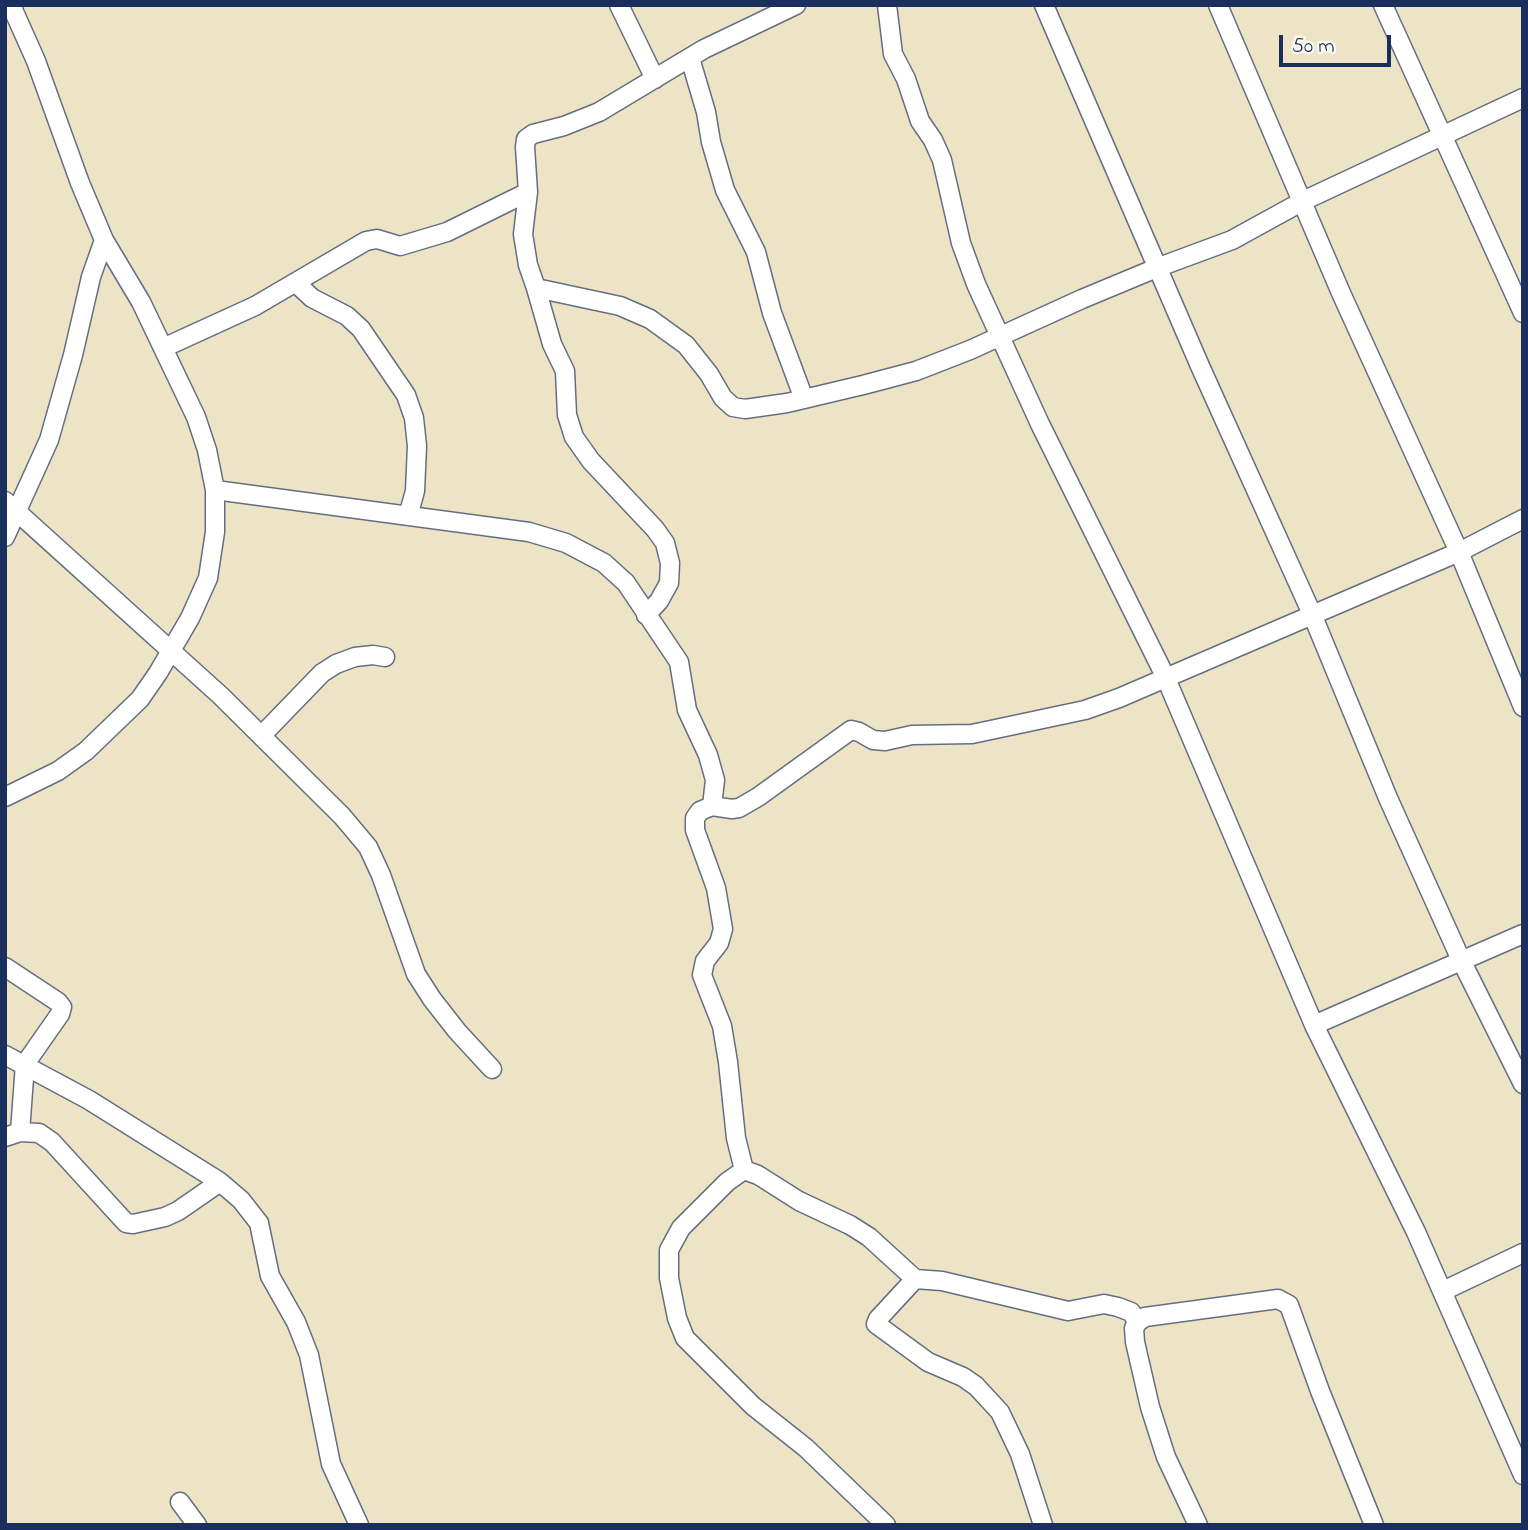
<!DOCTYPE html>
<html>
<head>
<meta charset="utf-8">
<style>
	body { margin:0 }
	#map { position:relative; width:1528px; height:1530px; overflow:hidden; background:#ede4c6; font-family:"Indie Flower",sans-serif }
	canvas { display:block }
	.frame { position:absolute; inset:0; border:7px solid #1b2f5e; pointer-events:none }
	.scale { position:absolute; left:1279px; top:35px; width:112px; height:32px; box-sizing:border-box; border:4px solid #1b2f5e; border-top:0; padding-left:9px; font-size:21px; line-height:24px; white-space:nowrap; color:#1b2f5e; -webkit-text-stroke:5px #fbf7ec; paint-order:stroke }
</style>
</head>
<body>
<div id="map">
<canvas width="1528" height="1530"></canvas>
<div class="frame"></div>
<div class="scale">50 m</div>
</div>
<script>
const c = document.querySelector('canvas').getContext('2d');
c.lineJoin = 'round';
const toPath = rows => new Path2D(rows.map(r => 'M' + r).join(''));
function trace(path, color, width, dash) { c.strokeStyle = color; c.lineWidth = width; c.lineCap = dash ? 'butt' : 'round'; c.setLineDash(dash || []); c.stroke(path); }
const minor = toPath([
	[619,5,655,79],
	[887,5,893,54,906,79,920,121,933,140,942,160,961,243,976,284,1040,424,1165,676,1314,1025,1416,1232,1523,1475],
	[1044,5,1200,366,1312,614,1388,798,1461,960,1523,1084],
	[1218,5,1341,293,1459,552,1523,707],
	[1383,5,1523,313],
	[690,58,706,112,711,142,725,190,756,252,772,313,804,399],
	[528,192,523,234,528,265,536,288,620,306,650,319,686,345,709,374,723,398,733,407,745,409,787,403,863,385,916,371,970,350,1082,299,1159,267,1232,240,1303,201,1523,98],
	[296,283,312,298,347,316,361,329,406,395,414,418,417,446,415,491,408,516],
	[536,288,552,344,565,371,567,415,574,437,591,461,655,529,665,543,670,563,669,583,659,601,646,615],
	[163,348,255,306,366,241,377,239,400,246,447,232,528,192,525,147,526,139,533,134,564,126,599,112,704,49,796,5],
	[215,490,529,532,566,543,604,563,626,583,679,662,687,710,708,755,715,780,712,806],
	[5,501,221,696,342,816,368,847,381,875,416,974,432,999,457,1031,492,1069],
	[5,537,49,440,73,355,91,277,104,240],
	[262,735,322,673,336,664,355,657,373,655,385,657],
	[5,797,58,771,86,751,140,699,158,673,190,618,208,578,215,532,215,490,207,450,196,417,141,302,104,240,80,183,36,61,11,5],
	[5,967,58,1002,62,1007,60,1014,25,1064,20,1132],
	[1314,1025,1523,934],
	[5,1055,89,1100,220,1182,241,1200,259,1223,270,1276,296,1322,309,1355,331,1464,359,1525],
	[5,1137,20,1132,39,1133,52,1142,126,1223,133,1224,165,1217,178,1211,220,1182],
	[744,1170,736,1138,728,1062,722,1026,702,975,705,961,719,943,723,929,716,888,695,830,695,818,700,811,712,806,732,809,739,808,758,797,851,730,859,732,873,740,885,741,912,735,972,734,1085,710,1119,698,1459,552,1523,519],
	[744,1170,727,1182,681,1228,669,1250,669,1278,677,1318,685,1338,753,1406,806,1448,886,1525],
	[744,1170,758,1175,799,1201,850,1225,869,1237,915,1279,942,1281,1068,1311,1104,1304,1118,1307,1131,1312,1138,1322],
	[915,1279,878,1319,876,1324,928,1362,963,1377,976,1386,1000,1412,1020,1454,1043,1525],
	[1443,1291,1523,1253],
	[180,1502,197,1525],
	[1198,1525,1166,1457,1150,1407,1135,1342,1134,1328,1138,1322,1145,1317,1278,1299,1289,1305,1320,1391,1374,1525]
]);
trace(minor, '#646e82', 21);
trace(minor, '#fff', 18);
</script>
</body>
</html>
